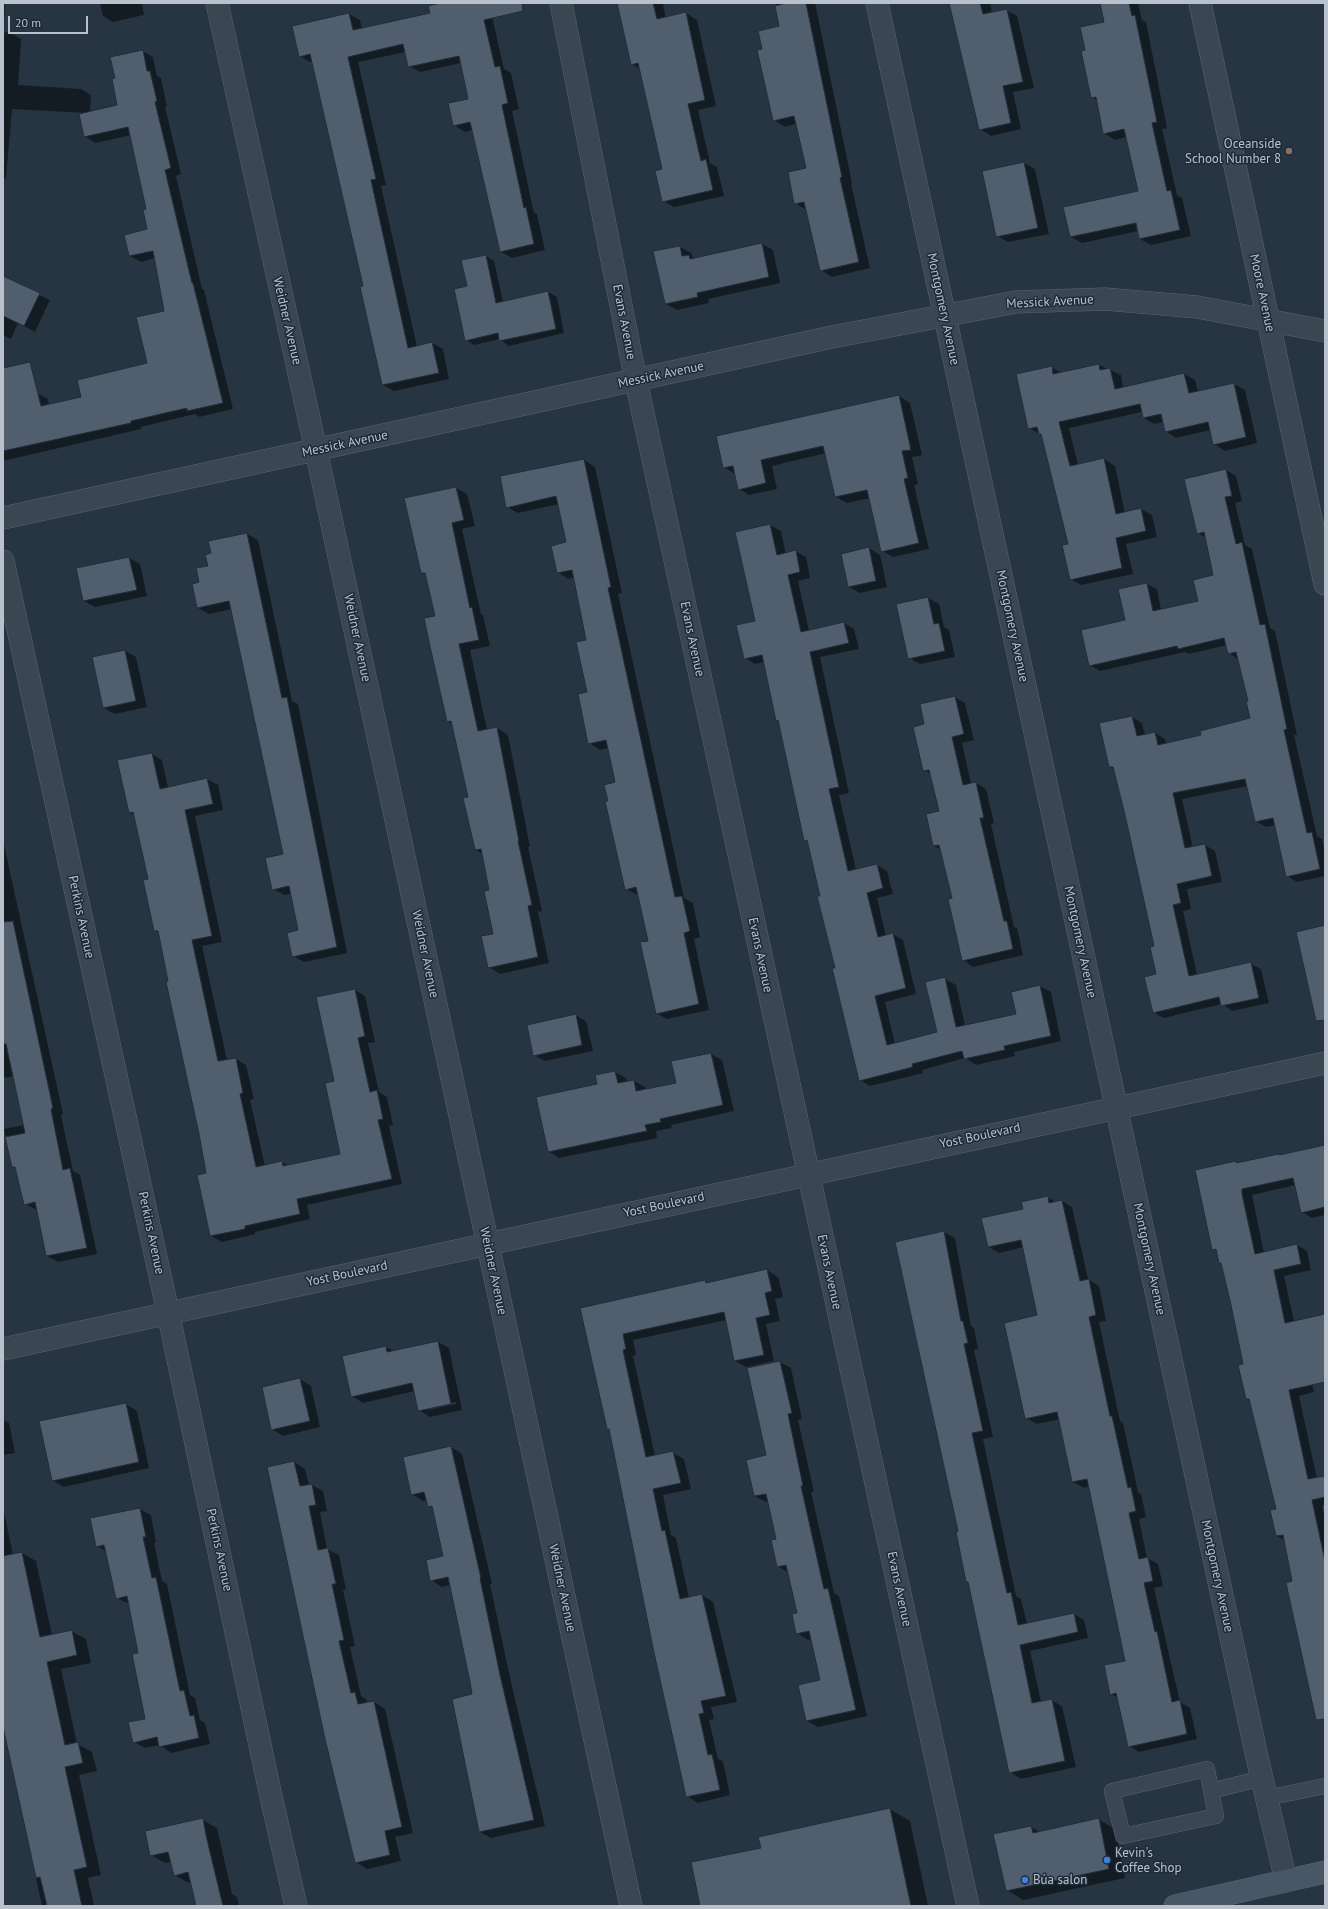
<!DOCTYPE html>
<html>
<head>
<meta charset="utf-8">
<style>
	body { margin:0 }
	#map { position:relative; width:1328px; height:1909px; overflow:hidden; background:#273543; font-family:"PT Sans",sans-serif }
	canvas { display:block }
	.frame { position:absolute; inset:0; border:4px solid #b8c1cc; pointer-events:none }
	.scale { position:absolute; left:8px; top:16px; width:80px; height:18px; box-sizing:border-box; border:2px solid #b8c1cc; border-top:0; padding-left:5px; font-size:12px; line-height:14px; white-space:nowrap; color:#b8c1cc; -webkit-text-stroke:3px #202b38; paint-order:stroke }
</style>
</head>
<body>
<div id="map">
<canvas width="1328" height="1909"></canvas>
<div class="frame"></div>
<div class="scale">20 m</div>
</div>
<script>
const c = document.querySelector('canvas').getContext('2d');
c.lineJoin = 'round';
function paint(path, color) { c.fillStyle = color; c.fill(path, 'evenodd'); }
const toPath = rows => new Path2D(rows.map(r => 'M' + r).join(''));
function trace(path, color, width, dash) { c.strokeStyle = color; c.lineWidth = width; c.lineCap = dash ? 'butt' : 'round'; c.setLineDash(dash || []); c.stroke(path); }
function drawText(font, color, halo, rows, align = 'center') {
  c.font = font + ' "PT Sans",sans-serif'; c.lineWidth = 3; c.setLineDash([]); c.textBaseline = 'middle'; c.strokeStyle = halo; c.fillStyle = color; for (const [text, x, y, turn = 0] of rows) {
    c.save(); c.translate(x, y); c.rotate((+turn || 0) * Math.PI / 180); c.textAlign = isNaN(turn) ? turn : align; if (halo) c.strokeText(text, 0, 0); c.fillText(text, 0, 0); c.restore();
  }
}
const shadow = toPath([
	[3,3,5,3,4,32,11,33,21,39,18,85,81,89,91,95,90,112,119,106,116,79,142,51,153,57,157,76,161,78,167,107,165,107,181,174,176,176,202,289,204,290,233,409,199,417,195,414,141,427,141,429,3,461,3,401,37,393,48,399,49,406,82,398,148,364,166,312,155,258,141,262,130,256,149,230,148,210,131,135,96,143,85,137,86,113,12,109,6,179,3,179],
	[100,3,142,3,144,15,113,22,103,16],
	[443,3,489,3,504,69,511,73,519,109,512,111,534,213,537,214,545,250,512,258,501,252,473,130,465,132,454,125,469,100,461,63,420,72,409,66,406,52,358,62,386,185,381,186,417,347,432,343,443,349,449,379,394,391,383,385,361,288,364,287,313,62,310,62,300,56,349,14,360,20,362,29,431,14],
	[630,3,660,3,663,4,666,18,686,13,697,20,716,106,698,110,710,163,717,167,724,196,674,207,663,201,663,170,640,69,632,64],
	[776,3,815,3,852,183,851,184,870,268,832,277,821,270,806,210,795,203,807,169,796,124,785,127,774,120,763,50,780,27],
	[951,3,990,3,992,13,1006,10,1017,16,1034,88,1013,92,1021,129,991,136,980,129],
	[1101,3,1138,3,1142,20,1146,22,1167,128,1162,129,1177,195,1182,198,1191,236,1151,245,1140,239,1138,231,1082,243,1071,237,1139,192,1126,137,1115,140,1104,133,1097,100,1092,97,1087,51,1105,23],
	[1024,163,1035,169,1049,234,1008,242,997,236],
	[762,244,773,250,780,283,708,299,709,303,677,310,666,304,680,247,691,253,694,259],
	[486,256,494,261,503,302,548,292,557,297,564,333,509,346,500,339,474,345,466,340],
	[3,277,50,300,35,332,18,323,11,339,3,335],
	[1099,365,1121,375,1123,388,1184,374,1195,380,1198,392,1234,384,1245,390,1257,443,1225,451,1214,444,1211,430,1176,438,1165,431,1163,422,1154,424,1144,418,1142,412,1069,428,1078,465,1104,459,1115,466,1125,513,1141,509,1152,515,1157,537,1126,544,1133,574,1081,585,1070,579,1069,545,1043,435,1028,428,1051,367,1062,373],
	[899,396,910,403,922,455,912,457,918,484,914,485,929,549,893,557,882,551,870,498,847,503,836,497,826,453,772,466,777,489,749,495,739,489,735,474,724,467],
	[584,460,595,467,622,593,618,594,684,898,693,903,700,937,694,939,709,1010,667,1019,656,1013,649,942,638,895,626,889,609,801,617,783,608,748,600,750,589,743,587,641,575,577,568,579,558,572,568,543,559,504,518,513,507,507],
	[1226,470,1236,476,1242,501,1235,503,1245,545,1252,549,1270,628,1275,631,1297,735,1294,735,1317,836,1322,839,1325,854,1325,876,1297,882,1287,876,1276,825,1266,827,1256,821,1248,786,1182,799,1193,848,1205,845,1215,851,1222,882,1187,889,1191,909,1183,911,1197,975,1251,964,1261,969,1269,1003,1232,1011,1222,1004,1164,1018,1153,1012,1157,975,1155,947,1140,876,1114,769,1110,767,1101,724,1132,717,1142,723,1145,735,1155,733,1165,739,1166,744,1202,736,1251,719,1249,702,1239,660,1229,653,1227,645,1189,654,1185,652,1100,671,1090,665,1127,621,1147,584,1157,589,1161,610,1199,601,1214,576,1206,538,1198,533],
	[456,488,467,494,475,526,462,529,481,614,483,615,490,646,470,650,487,730,497,728,508,735,530,847,528,847,542,911,538,912,549,963,500,974,489,967,494,934,491,891,483,854,476,850,469,798,453,724,448,722,436,616,427,575,422,573,405,499],
	[770,525,781,531,786,554,795,551,806,557,810,578,798,581,809,631,844,623,854,629,859,649,820,657,849,793,839,795,856,870,877,865,887,871,893,894,877,898,886,936,893,934,903,940,916,994,885,1002,895,1044,938,1033,945,979,956,985,965,1026,1017,1015,1040,986,1051,992,1061,1041,1014,1052,1015,1056,976,1065,965,1058,922,1070,923,1073,870,1086,860,1080,822,896,808,842,805,840,779,721,777,720,764,662,755,664,745,658,756,622],
	[247,534,258,540,292,701,298,704,347,953,304,962,293,956,299,931,291,894,284,895,273,889,284,855,232,609,209,614,198,608,200,583,209,566,212,554],
	[869,548,880,555,887,587,860,593,849,587],
	[129,558,140,564,147,596,95,607,84,601],
	[928,598,939,604,944,627,949,630,955,657,920,664,909,658],
	[125,651,136,657,147,707,115,714,104,708,93,658],
	[955,697,965,703,974,740,962,743,971,784,976,783,986,789,994,823,991,824,1014,927,1017,928,1023,955,973,967,963,960,953,899,942,850,934,846,940,812,931,774,924,770,926,725],
	[152,754,162,760,168,788,207,779,218,785,223,810,195,816,222,942,202,946,227,1060,236,1059,246,1065,254,1099,250,1100,265,1166,282,1162,289,1166,341,1155,336,1081,355,990,365,996,375,1042,368,1043,379,1092,387,1097,393,1125,389,1126,402,1184,307,1205,310,1219,255,1232,255,1234,222,1242,211,1236,207,1174,159,933,155,931,149,880,135,816,130,813],
	[3,840,63,1114,61,1115,73,1171,80,1175,97,1254,58,1262,47,1256,37,1210,25,1204,17,1169,13,1167,4,1129,24,1125,14,1076,6,1078,3,1076],
	[575,1015,586,1021,593,1051,545,1061,534,1055],
	[711,1054,722,1060,734,1111,671,1125,672,1128,656,1131,657,1138,559,1158,548,1151,598,1084,596,1076,615,1072,626,1078,627,1082,634,1081,645,1087,645,1090,677,1084,672,1062],
	[1323,1143,1325,1143,1325,1215,1312,1218,1302,1212,1296,1185,1252,1195,1264,1253,1297,1245,1307,1251,1311,1270,1284,1276,1295,1326,1300,1329,1314,1392,1299,1396,1317,1479,1325,1477,1325,1505,1322,1505,1325,1518,1325,1710,1285,1540,1277,1536,1277,1510,1251,1401,1247,1399,1244,1365,1232,1305,1222,1264,1220,1263,1217,1251,1213,1249,1236,1162,1238,1163,1281,1156,1324,1147],
	[1047,1197,1056,1202,1062,1201,1072,1207,1088,1279,1099,1286,1106,1321,1099,1322,1120,1421,1123,1423,1138,1492,1141,1494,1146,1517,1139,1519,1147,1558,1158,1564,1163,1586,1154,1588,1165,1637,1180,1702,1190,1708,1197,1739,1139,1752,1129,1746,1118,1698,1111,1694,1126,1661,1089,1486,1084,1488,1073,1482,1060,1419,1037,1424,1026,1418,1038,1316,1024,1247,999,1253,989,1247,1024,1210],
	[944,1232,955,1238,971,1326,974,1328,978,1349,974,1350,993,1437,983,1439,1016,1596,1021,1599,1027,1624,1074,1614,1084,1620,1088,1638,1030,1651,1041,1702,1051,1700,1062,1706,1076,1767,1021,1779,1010,1772,959,1532],
	[767,1270,778,1277,783,1297,775,1299,780,1321,766,1324,774,1361,746,1367,735,1361,726,1320,633,1340,636,1355,633,1356,655,1456,673,1453,684,1459,691,1489,663,1495,671,1535,676,1538,689,1598,702,1595,713,1602,737,1702,711,1707,714,1719,709,1720,718,1759,723,1761,730,1795,698,1803,687,1796,629,1527,631,1527,610,1430,608,1429,581,1308,705,1281,709,1283],
	[438,1342,449,1348,462,1410,430,1417,419,1410,415,1391,363,1403,352,1396,386,1347,394,1351],
	[456,1402,456,1404,427,1410,427,1408],
	[780,1362,791,1368,802,1419,798,1420,814,1492,811,1492,834,1593,839,1596,867,1716,818,1727,807,1721,821,1681,812,1639,808,1640,797,1633,798,1614,789,1573,777,1566,777,1539,769,1502,766,1502,755,1496,747,1460,767,1456,748,1369],
	[300,1379,311,1386,320,1427,283,1436,272,1429],
	[126,1404,137,1411,149,1468,64,1487,53,1481,40,1422],
	[3,1420,9,1423,15,1453,3,1455],
	[451,1447,462,1454,492,1584,490,1584,511,1682,545,1826,491,1838,480,1832,473,1695,450,1585,442,1587,431,1580,444,1557,434,1509,429,1506,427,1500,423,1501,412,1494,404,1458],
	[294,1462,305,1469,309,1485,312,1485,323,1491,327,1511,320,1512,327,1549,339,1555,346,1590,343,1590,355,1646,350,1647,361,1696,366,1699,367,1703,374,1702,385,1709,413,1833,395,1837,401,1861,367,1869,356,1862],
	[3,1507,13,1555,22,1553,36,1561,52,1635,71,1631,86,1639,91,1663,61,1669,77,1744,92,1752,97,1771,79,1775,101,1875,88,1878,94,1906,42,1906,3,1724],
	[140,1509,151,1515,156,1543,154,1543,162,1581,167,1584,190,1695,195,1698,200,1720,205,1723,210,1744,171,1753,160,1745,145,1748,134,1742,146,1719,139,1654,129,1604,117,1598,107,1552,97,1546],
	[890,1809,910,1821,928,1906,701,1906,762,1849],
	[1098,1819,1115,1829,1125,1878,1023,1900,1007,1890,1031,1827,1040,1832],
	[203,1820,217,1828,232,1894,237,1897,239,1906,197,1906,191,1883,189,1883,174,1875,172,1862,165,1863,151,1855]
]);
const building = toPath([
	[440,3,522,3,523,11,484,20,495,67,500,66,508,103,502,105,524,208,526,207,534,244,500,252,470,122,453,126,448,103,468,99,459,56,408,67,403,44,348,57,376,179,371,180,408,348,432,342,439,373,382,385,360,287,363,286,310,54,299,57,292,26,349,13,353,30,430,13,428,6,440,3],
	[617,3,653,3,657,19,686,12,705,100,688,104,701,161,706,159,713,190,662,202,655,171,662,169,638,63,631,65,617,3],
	[786,3,806,3,842,177,840,178,859,262,820,271,804,202,794,204,788,172,806,168,794,116,773,121,757,50,762,49,758,31,779,26,775,6,786,3],
	[949,3,980,3,983,14,1007,9,1023,82,1003,86,1011,123,979,130,949,3],
	[1100,3,1129,3,1132,16,1135,15,1157,122,1152,123,1167,191,1171,190,1180,230,1139,239,1136,223,1070,237,1063,207,1138,191,1124,129,1103,134,1096,97,1091,98,1081,51,1085,50,1080,27,1104,22,1100,3],
	[143,50,147,71,150,71,157,101,155,102,171,168,165,170,192,283,193,283,223,403,187,411,187,408,131,421,131,423,3,451,3,368,30,362,41,406,81,397,77,380,147,363,136,317,164,311,153,251,129,256,124,235,147,229,143,210,146,209,128,127,84,137,79,114,117,105,112,79,115,78,110,57,143,50],
	[1024,162,1038,228,996,237,982,171,1024,162],
	[762,243,769,277,697,293,698,297,665,304,653,251,680,246,682,256,689,255,690,259,762,243],
	[486,255,496,303,548,291,556,329,499,341,498,333,465,341,454,289,467,286,461,260,486,255],
	[3,276,40,293,24,326,3,316,3,276],
	[1099,364,1100,370,1110,368,1115,389,1184,373,1189,393,1234,383,1246,437,1213,445,1208,422,1165,432,1161,414,1143,418,1140,404,1059,422,1070,466,1104,458,1116,514,1141,508,1146,531,1116,538,1122,568,1070,580,1062,545,1068,544,1041,434,1039,434,1037,427,1028,429,1016,374,1052,366,1053,374,1099,364],
	[899,395,911,450,902,451,908,478,904,479,919,543,881,552,867,490,835,497,823,446,761,460,766,483,738,490,733,466,723,468,716,436,899,395],
	[584,459,611,587,608,588,675,897,682,896,690,931,684,933,699,1004,656,1014,640,942,648,941,636,887,625,890,605,801,608,801,604,785,615,782,606,740,588,744,578,694,587,692,576,642,586,640,572,570,557,573,551,546,566,542,556,496,506,508,500,476,584,459],
	[1226,469,1232,496,1225,497,1236,544,1242,542,1260,625,1265,624,1287,729,1284,730,1307,833,1312,832,1320,869,1286,877,1273,818,1255,822,1245,779,1173,793,1185,848,1205,844,1212,876,1177,884,1181,903,1173,905,1189,976,1251,962,1259,998,1221,1006,1219,997,1153,1013,1144,977,1156,974,1150,947,1154,946,1125,815,1113,767,1109,767,1099,723,1132,716,1137,736,1155,732,1158,745,1201,735,1200,731,1250,718,1246,701,1248,701,1236,652,1228,654,1224,638,1178,649,1177,646,1089,666,1081,630,1125,620,1118,589,1147,583,1153,611,1198,601,1193,580,1213,575,1204,532,1197,534,1184,479,1226,469],
	[456,487,464,520,452,523,470,608,472,607,479,640,459,644,478,731,497,727,519,841,518,841,532,905,528,906,538,957,488,968,481,936,493,934,484,891,489,890,481,849,475,850,463,798,468,797,451,721,447,722,431,651,424,618,435,616,425,573,421,573,404,498,456,487],
	[770,524,777,555,796,550,800,572,788,575,801,632,844,622,849,643,810,652,839,787,829,789,848,871,877,864,883,888,867,893,878,937,893,933,906,988,875,996,887,1045,937,1032,925,982,945,977,956,1027,1016,1014,1011,992,1040,985,1051,1036,1004,1046,1005,1050,964,1059,962,1051,912,1064,913,1067,859,1081,832,968,835,968,817,896,820,896,807,840,804,841,778,720,776,721,762,655,744,659,736,625,755,621,735,532,770,524],
	[247,533,282,698,287,697,337,947,292,957,287,933,298,930,289,886,272,890,265,858,283,854,229,601,197,608,192,584,199,582,196,568,208,566,205,555,211,553,208,541,247,533],
	[869,547,876,581,848,587,841,554,869,547],
	[129,557,137,590,83,601,76,568,129,557],
	[928,597,934,624,939,623,945,651,908,659,896,604,928,597],
	[125,650,136,701,103,708,92,657,125,650],
	[955,696,964,734,952,737,963,785,976,782,984,818,980,818,1004,921,1007,921,1013,949,962,961,948,899,952,898,939,845,933,846,926,814,939,811,929,770,923,771,913,727,924,724,920,704,955,696],
	[152,753,160,789,207,778,213,804,185,810,212,936,192,940,218,1061,236,1058,243,1093,240,1094,256,1167,282,1161,283,1166,340,1154,325,1083,334,1081,316,997,355,989,365,1036,358,1038,370,1092,377,1090,383,1119,378,1120,392,1179,297,1199,300,1214,245,1226,245,1229,210,1236,197,1175,206,1173,199,1134,166,982,168,981,158,931,154,931,143,880,148,879,133,812,129,813,117,760,152,753],
	[13,921,53,1108,51,1109,63,1170,70,1168,87,1248,46,1256,35,1202,24,1205,15,1167,12,1167,5,1137,25,1133,6,1044,3,1044,3,922,13,921],
	[1325,925,1325,1020,1316,1021,1296,932,1325,925],
	[576,1014,582,1045,533,1056,527,1025,576,1014],
	[711,1053,723,1105,660,1119,661,1122,645,1125,647,1131,548,1152,536,1097,597,1084,595,1075,615,1071,618,1083,634,1080,636,1091,676,1083,671,1061,711,1053],
	[1325,1145,1325,1207,1301,1213,1293,1178,1242,1189,1242,1194,1255,1254,1297,1244,1301,1264,1274,1270,1285,1323,1325,1314,1325,1382,1289,1390,1308,1479,1325,1476,1325,1497,1312,1500,1325,1561,1325,1719,1316,1720,1286,1583,1292,1581,1283,1535,1276,1536,1270,1510,1276,1509,1249,1399,1246,1399,1238,1365,1243,1364,1231,1305,1221,1263,1219,1263,1216,1249,1212,1250,1195,1170,1236,1161,1236,1163,1279,1154,1279,1155,1325,1145],
	[1048,1196,1049,1203,1062,1200,1080,1281,1089,1279,1096,1315,1089,1317,1110,1416,1112,1416,1128,1488,1131,1487,1136,1511,1129,1513,1139,1559,1148,1557,1153,1581,1144,1583,1155,1632,1157,1631,1172,1702,1180,1700,1187,1734,1128,1747,1116,1693,1110,1695,1104,1665,1125,1661,1087,1479,1072,1482,1057,1412,1025,1419,1004,1323,1037,1315,1021,1240,988,1247,981,1218,1023,1209,1021,1202,1048,1196],
	[944,1231,961,1321,963,1321,968,1343,964,1344,983,1431,972,1433,1007,1593,1011,1592,1018,1625,1074,1613,1078,1632,1020,1645,1032,1703,1052,1699,1065,1761,1009,1773,968,1582,966,1582,956,1532,958,1531,895,1242,944,1231],
	[767,1269,772,1291,765,1293,770,1315,756,1318,764,1355,734,1361,724,1312,623,1334,626,1349,623,1350,646,1457,673,1451,681,1483,653,1489,662,1531,665,1530,680,1599,702,1594,726,1696,701,1701,704,1713,699,1714,708,1755,712,1754,720,1790,686,1797,653,1648,609,1429,607,1429,580,1308,705,1280,706,1283,767,1269],
	[438,1341,451,1404,418,1411,412,1383,351,1397,342,1356,386,1346,387,1352,438,1341],
	[780,1361,792,1413,788,1414,803,1486,801,1486,824,1589,828,1588,856,1710,806,1721,798,1685,820,1680,809,1631,796,1634,792,1614,797,1613,786,1565,777,1567,771,1540,776,1539,766,1494,754,1496,746,1460,766,1455,747,1368,780,1361],
	[300,1378,310,1421,271,1430,262,1387,300,1378],
	[126,1403,139,1462,52,1481,39,1421,126,1403],
	[451,1446,481,1578,480,1578,500,1675,534,1820,479,1832,452,1699,472,1694,470,1682,448,1577,430,1581,426,1560,443,1556,432,1506,428,1507,424,1492,411,1495,403,1457,451,1446],
	[294,1461,300,1486,312,1484,316,1505,309,1506,318,1550,328,1548,336,1584,332,1584,344,1640,339,1641,351,1693,355,1692,358,1704,374,1701,402,1827,385,1831,390,1855,355,1863,325,1739,267,1467,294,1461],
	[140,1508,146,1537,143,1537,152,1578,156,1577,180,1691,184,1690,190,1716,194,1715,199,1738,159,1747,157,1737,133,1743,128,1722,145,1719,132,1654,138,1653,127,1596,116,1599,104,1545,96,1547,90,1518,140,1508],
	[22,1552,40,1637,72,1630,77,1655,47,1662,65,1745,78,1742,83,1763,65,1767,87,1867,74,1870,82,1906,47,1906,40,1877,36,1878,3,1727,3,1556,22,1552],
	[890,1808,911,1906,700,1906,691,1862,761,1848,758,1837,890,1808],
	[203,1818,206,1835,223,1906,196,1906,188,1872,174,1876,168,1852,150,1856,145,1831,203,1818],
	[1099,1818,1109,1869,1006,1891,993,1834,1031,1826,1033,1833,1099,1818]
]);
const lane = toPath([
	[1207,1769,1216,1816,1123,1836,1112,1791,1207,1769],
	[1211,1791,1262,1778],
	[1266,1798,1325,1786]
]);
const street = toPath([
	[217,3,316,450,631,1906],
	[561,3,636,381,968,1906],
	[877,3,1257,1757,1286,1881],
	[1200,3,1325,584],
	[3,518,832,337,1016,302,1105,299,1197,307,1325,331],
	[3,561,168,1312,270,1792,296,1906],
	[3,1349,1325,1063]
]);
const secondary = toPath([
	[1175,1906,1325,1872]
]);
const markers = [
	[1289,151,4,"#8d6e63"],
	[1107,1860,4,"#3f7fe0"],
	[1025,1880,4,"#3f7fe0"]
];
const poiNames = [
	["Oceanside",1281,144,"right"],
	["School Number 8",1281,159,"right"],
	["Kevin's",1115,1853],
	["Coffee Shop",1115,1868],
	["Búa salon",1033,1880]
];
const streetNames = [
	["Moore Avenue",1262,293,78],
	["Messick Avenue",1050,302,-3],
	["Montgomery Avenue",943,309,78],
	["Weidner Avenue",287,321,77],
	["Evans Avenue",624,322,79],
	["Messick Avenue",661,375,-12],
	["Messick Avenue",345,444,-12],
	["Montgomery Avenue",1012,626,78],
	["Weidner Avenue",357,638,78],
	["Evans Avenue",692,639,78],
	["Perkins Avenue",81,917,78],
	["Montgomery Avenue",1080,942,78],
	["Weidner Avenue",425,954,78],
	["Evans Avenue",760,955,78],
	["Yost Boulevard",980,1136,-12],
	["Yost Boulevard",664,1205,-12],
	["Perkins Avenue",151,1233,78],
	["Montgomery Avenue",1149,1259,78],
	["Weidner Avenue",493,1271,78],
	["Evans Avenue",829,1272,78],
	["Yost Boulevard",347,1274,-12],
	["Perkins Avenue",219,1550,78],
	["Montgomery Avenue",1217,1576,78],
	["Weidner Avenue",562,1588,78],
	["Evans Avenue",899,1589,78]
];
paint(shadow, '#0007');
paint(building, '#505e6e');
trace(building, '#222d3a', 1);
trace(lane, '#596470', 16);
trace(street, '#596470', 23);
trace(secondary, '#596470', 23);
trace(lane, '#3b4653', 15);
trace(street, '#3b4653', 22);
trace(secondary, '#495666', 22);
for (const [x, y, r, color] of markers) { const dot = new Path2D(); dot.arc(x, y, r, 0, 2 * Math.PI); c.fillStyle = color; c.fill(dot); trace(dot, '#202b38', 1.5); }
drawText('13px', '#b8c1cc', '#202b38', poiNames, 'left');
drawText('13px', '#b8c1cc', '#202b38', streetNames);
</script>
</body>
</html>
